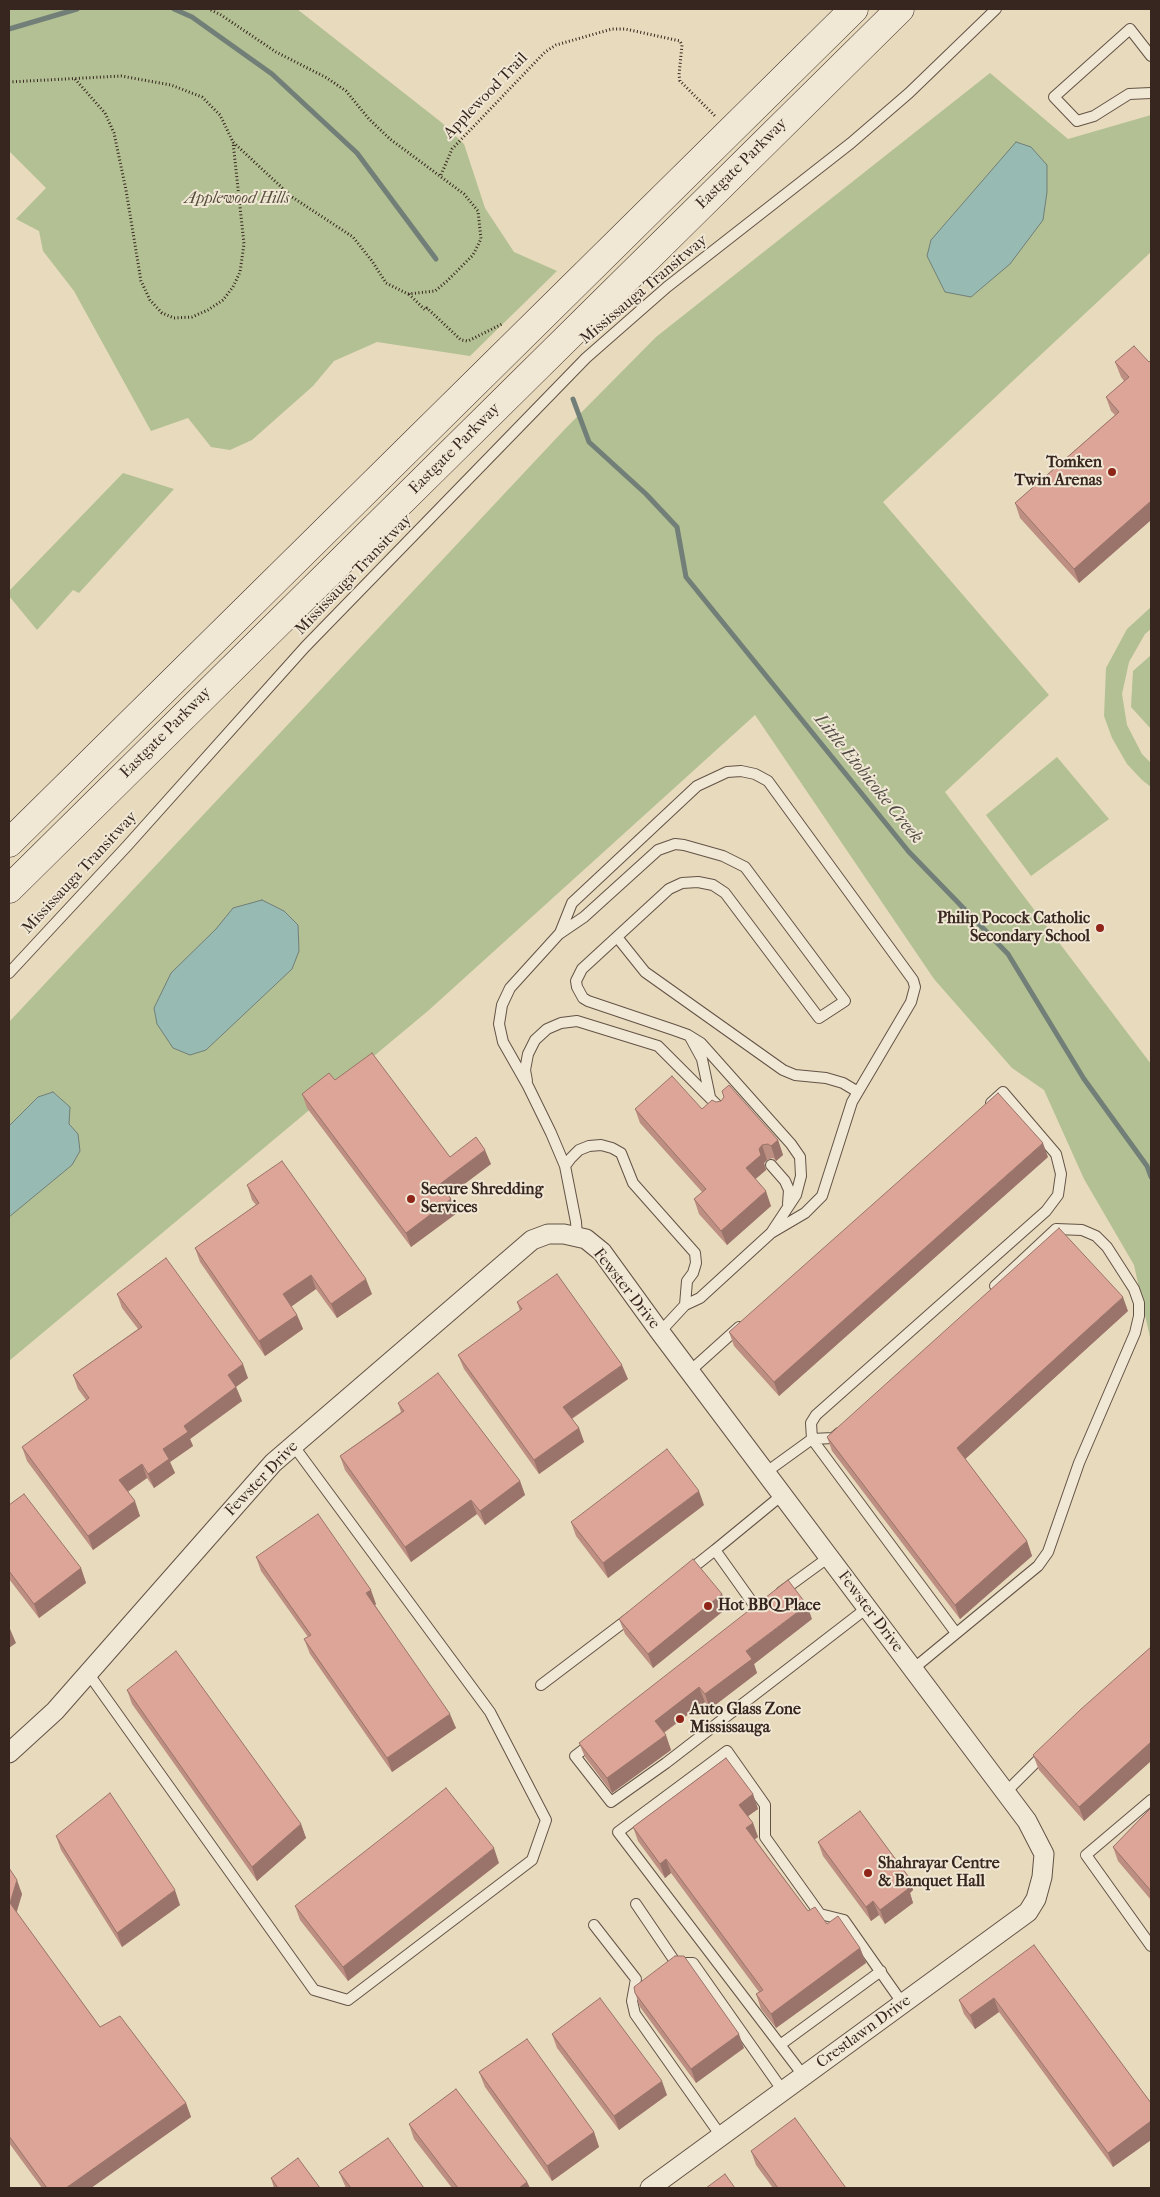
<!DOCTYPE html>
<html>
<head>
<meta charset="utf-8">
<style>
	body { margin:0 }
	#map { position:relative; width:1160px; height:2197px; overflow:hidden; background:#e8dabd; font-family:"IM FELL French Canon",serif }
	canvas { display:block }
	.frame { position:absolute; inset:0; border:10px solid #37261f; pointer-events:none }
</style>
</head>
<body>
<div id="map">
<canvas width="1160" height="2197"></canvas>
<div class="frame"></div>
</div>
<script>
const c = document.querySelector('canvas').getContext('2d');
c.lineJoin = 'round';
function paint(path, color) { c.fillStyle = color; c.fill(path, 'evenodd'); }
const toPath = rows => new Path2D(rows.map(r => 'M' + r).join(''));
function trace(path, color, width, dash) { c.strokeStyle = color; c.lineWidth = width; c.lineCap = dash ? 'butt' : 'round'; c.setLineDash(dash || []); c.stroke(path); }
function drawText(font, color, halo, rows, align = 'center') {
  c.font = font + ' "IM FELL French Canon",serif'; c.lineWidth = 4; c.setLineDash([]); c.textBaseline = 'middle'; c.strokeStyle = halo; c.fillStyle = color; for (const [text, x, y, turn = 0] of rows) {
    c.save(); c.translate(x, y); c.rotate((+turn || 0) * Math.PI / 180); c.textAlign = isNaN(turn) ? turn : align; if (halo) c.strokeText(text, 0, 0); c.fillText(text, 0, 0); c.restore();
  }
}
const green = toPath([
	[9,9,297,9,441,122,464,144,485,208,514,252,557,271,470,356,377,342,334,361,313,386,252,440,230,450,211,447,188,418,151,431,74,291,43,251,39,231,16,219,46,188,9,151],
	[990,73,1068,139,1151,115,1151,252,883,502,1049,695,945,792,1151,1064,1151,1342,1134,1265,1084,1179,1044,1090,1012,1068,934,979,755,715,429,1010,9,1361,9,1022,565,429,656,337],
	[123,473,174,489,79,593,73,590,37,630,9,596,9,591],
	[1151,607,1151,629,1145,634,1129,662,1122,694,1127,725,1142,754,1151,763,1151,787,1142,780,1127,764,1112,738,1104,716,1106,668,1127,629],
	[1151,655,1151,729,1131,707,1133,671],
	[1057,757,1109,819,1031,876,986,815]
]);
const water = toPath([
	[1016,142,1031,147,1047,165,1047,192,1043,220,1010,264,971,297,945,292,927,256,931,240,1016,142],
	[262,900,284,911,298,925,299,951,292,969,206,1050,190,1055,173,1048,157,1024,154,1008,171,973,216,929,233,908,262,900],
	[53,1092,70,1107,69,1124,78,1134,80,1151,72,1165,9,1217,9,1126,38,1097,53,1092]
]);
const stream = toPath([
	[174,9,192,17,272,74,357,153,436,259],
	[9,29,77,9],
	[573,399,589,442,646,494,677,527,686,577,909,852,1008,954,1084,1079,1147,1166,1151,1177]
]);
const path = toPath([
	[75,79,105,113,114,133,126,190,141,281,150,300,162,313,174,318,192,317,208,310,223,300,233,287,240,272,244,244,233,142],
	[9,82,121,76,171,85,202,97,220,115,233,142,292,197,353,237,372,261,386,283,408,294,435,291,447,281,473,255,481,239,478,211,464,194,390,139,369,119,346,91,327,78,276,52,221,15,209,9],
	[441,175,452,149,545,52,556,45,612,29,625,29,680,41,682,45,679,75,680,81,715,116],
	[409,294,425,310,427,308,461,340,468,341,502,324]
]);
const lane = toPath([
	[1151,56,1130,29,1054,97,1077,121,1094,116,1129,94,1151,93],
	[560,933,572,903,697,786,727,772,741,771,755,774,768,781,913,980,915,987,911,1002,852,1102,822,1196,805,1213,771,1233,700,1298,685,1305,660,1332],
	[617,937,645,972,783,1070,795,1075,826,1078,843,1083,858,1092],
	[9,973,127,846,305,647,586,358,667,287,851,143,909,93,996,9],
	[690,1037,702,1059,710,1097],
	[527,1081,525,1070,528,1054,535,1040,547,1029,561,1023,577,1021,658,1046,722,1110],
	[771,1165,785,1181,789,1190,788,1204],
	[565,1166,571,1158,579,1150,589,1146,601,1145,612,1148,621,1153,633,1183,695,1253,696,1263,693,1273,687,1281,685,1305],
	[577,1237,576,1222,565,1166,551,1133,528,1086,503,1042,499,1024,502,1005,510,988,559,934,584,917,658,850,675,844,684,845,723,856,745,867,845,1001,819,1018,725,893,713,885,698,882,682,883,669,889,582,969,576,981,577,987,583,998,588,1001,674,1030,688,1035,701,1043,791,1144,800,1157,801,1176,796,1195,771,1233],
	[689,1372,739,1327],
	[765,1473,812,1439,833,1438,839,1433],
	[686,1573,715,1550],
	[781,1592,829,1557],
	[757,1609,715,1550,782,1495],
	[956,1633,812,1439,811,1423,816,1415,1046,1211,1058,1195,1061,1174,1056,1154,1003,1092,991,1103],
	[913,1669,1038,1566,1048,1552,1079,1463,1135,1333,1139,1316,1139,1303,1134,1289,1107,1247,1096,1236,1082,1230,1056,1229,995,1286],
	[88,1673,314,1990,348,2000,532,1860,546,1820,490,1712,293,1445],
	[541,1685,632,1616],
	[592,1743,575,1756,611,1802,666,1763,867,1608],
	[1006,1792,1044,1754],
	[1151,1800,1086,1855,1151,1946],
	[636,1904,676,1963,693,1963,783,2091],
	[594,1925,636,1979,632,2001,635,2014,721,2136],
	[780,2045,881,1971],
	[803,2075,618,1832,727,1751,765,1805,765,1837,820,1914,844,1920,903,2004]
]);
const street = toPath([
	[9,1753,55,1711,273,1463,532,1240,548,1234,564,1234,586,1239,602,1252,660,1332,1027,1821,1044,1854,1042,1877,1036,1899,1028,1912,650,2188]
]);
const secondary = toPath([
	[9,843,854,9],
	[9,889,900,9]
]);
const wall = toPath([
	[1151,360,1151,520,1079,583,1020,518,1015,503,1115,415,1111,411,1106,397,1124,381,1121,377,1115,362,1149,362],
	[335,1080,450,1157,491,1164,449,1195,451,1199,457,1213,411,1247,307,1108,302,1094],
	[716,1102,778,1140,783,1155,776,1161,773,1158,767,1160,764,1163,766,1170,755,1179,771,1206,727,1245,699,1214,694,1199,702,1192,640,1123,635,1109,702,1109],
	[1048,1157,779,1396,734,1346,729,1332],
	[247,1185,372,1294,337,1318,316,1289,291,1306,297,1315,303,1329,265,1356,200,1262,195,1248,256,1205,252,1200],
	[117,1294,248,1378,236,1387,242,1401,190,1439,193,1446,170,1462,175,1473,154,1488,147,1478,128,1492,140,1516,93,1550,27,1461,22,1447,86,1400,78,1389,73,1375,138,1329,122,1308],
	[517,1302,628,1379,572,1419,579,1428,584,1442,539,1474,464,1369,458,1355,520,1311],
	[1128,1311,965,1459,1027,1541,1032,1556,960,1619,832,1451,827,1437],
	[398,1403,520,1481,525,1495,485,1525,477,1514,411,1562,345,1470,340,1456,401,1412],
	[9,1505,81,1568,86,1583,39,1618,9,1579],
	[704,1505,608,1578,576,1536,571,1522],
	[256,1557,376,1604,375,1605,456,1728,392,1772,310,1654,304,1639,308,1637,261,1571],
	[722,1594,727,1608,653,1668,625,1634,619,1619],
	[812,1619,754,1664,757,1673,710,1709,705,1702,664,1733,671,1750,612,1793,585,1757,579,1743],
	[1151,1647,1151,1761,1084,1821,1039,1770,1033,1755],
	[127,1690,301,1824,306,1838,257,1881,132,1704],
	[753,1794,758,1809,748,1816,753,1823,758,1837,755,1839,808,1911,827,1924,860,1948,866,1963,776,2028,761,2009,756,1994,759,1992,671,1873,665,1878,638,1841,633,1827],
	[1151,1808,1151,1900,1118,1861,1113,1847],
	[56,1836,180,1905,122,1947,61,1850],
	[818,1842,908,1876,913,1890,910,1893,913,1903,885,1924,879,1915,871,1921,823,1856],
	[499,1863,348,1981,300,1920,295,1906],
	[9,1868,22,1894,16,1912,100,2027,186,2103,191,2117,91,2188,42,2188,9,2143],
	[1034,1945,1151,2103,1151,2140,1113,2167,999,2012,975,2029,964,2014,959,2000],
	[635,1993,744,2048,696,2083,640,2007],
	[552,2034,667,2095,619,2130,557,2048],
	[479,2072,594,2132,599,2147,552,2181,485,2087],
	[409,2124,527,2182,530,2188,452,2188,414,2139],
	[751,2151,846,2188,773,2188,756,2165],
	[339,2172,424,2188,346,2188],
	[271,2178,320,2188,274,2188]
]);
const shadedWall = toPath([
	[1151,501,1151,520,1079,583,1074,569],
	[778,1140,783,1155,776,1161,771,1146],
	[1043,1143,1048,1157,779,1396,774,1382],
	[762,1145,767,1160,764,1163,766,1170,751,1183,746,1168],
	[485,1150,491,1164,446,1198,440,1184],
	[766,1191,771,1206,727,1245,721,1231],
	[451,1199,457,1213,411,1247,406,1233],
	[311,1275,316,1289,288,1309,283,1294],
	[366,1279,372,1294,337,1318,331,1304],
	[1123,1297,1128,1311,962,1462,957,1448],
	[297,1315,303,1329,265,1356,259,1341],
	[243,1364,248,1378,233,1389,228,1375],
	[622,1365,628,1379,568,1421,563,1407],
	[236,1387,242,1401,190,1439,193,1446,170,1462,175,1473,154,1488,148,1474,163,1449,184,1426],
	[579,1428,584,1442,539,1474,534,1460],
	[142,1464,147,1478,124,1494,119,1480],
	[520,1481,525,1495,485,1525,480,1511],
	[699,1491,704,1505,608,1578,603,1563],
	[471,1500,477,1514,411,1562,405,1547],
	[135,1501,140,1516,93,1550,88,1536],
	[1027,1541,1032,1556,960,1619,955,1605],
	[81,1568,86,1583,39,1618,34,1604],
	[371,1590,376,1604,372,1608,366,1593],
	[722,1594,727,1608,653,1668,648,1654],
	[807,1605,812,1619,754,1664,757,1673,710,1709,705,1694,746,1651],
	[10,1629,16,1643,9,1648,9,1630],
	[699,1687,705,1702,660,1735,655,1721],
	[450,1714,456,1728,392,1772,387,1758],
	[666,1735,671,1750,612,1793,607,1778],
	[1151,1742,1151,1761,1084,1821,1079,1807],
	[753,1794,758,1809,744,1819,739,1805],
	[753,1823,758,1837,751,1842,746,1828],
	[301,1824,306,1838,257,1881,252,1867],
	[494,1848,499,1863,348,1981,343,1967],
	[666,1859,671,1873,665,1878,660,1864],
	[908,1876,913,1890,910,1893,913,1903,885,1924,880,1910,902,1880],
	[17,1880,22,1894,15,1918,10,1903],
	[175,1890,180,1905,122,1947,117,1933],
	[873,1901,879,1915,871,1921,866,1907],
	[860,1948,866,1963,776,2028,771,2014],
	[994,1998,999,2012,975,2029,970,2015],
	[739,2034,744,2048,696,2083,691,2069],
	[662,2081,667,2095,619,2130,614,2116],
	[186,2103,191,2117,91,2188,66,2188],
	[1151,2121,1151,2140,1113,2167,1108,2153],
	[594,2132,599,2147,552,2181,547,2166],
	[527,2182,530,2188,519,2188]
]);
const building = toPath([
	[1134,346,1149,362,1151,360,1151,501,1074,569,1015,503,1119,412,1106,397,1129,377,1115,362,1134,346],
	[372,1053,450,1157,476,1137,485,1150,440,1184,451,1199,406,1233,302,1094,329,1073,335,1080,372,1053],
	[672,1076,702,1109,712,1100,716,1102,721,1101,724,1097,722,1091,729,1085,778,1140,771,1146,768,1144,762,1145,759,1149,761,1155,746,1168,766,1191,721,1231,694,1199,706,1189,635,1109,672,1076],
	[998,1093,1043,1143,774,1382,729,1332,998,1093],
	[282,1161,366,1279,331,1304,311,1275,283,1294,297,1315,259,1341,195,1248,259,1203,247,1185,282,1161],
	[1059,1228,1123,1297,957,1448,1027,1541,955,1605,827,1437,1059,1228],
	[166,1258,243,1364,228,1375,236,1387,184,1426,188,1432,163,1449,169,1459,148,1474,142,1464,119,1480,135,1501,88,1536,22,1447,89,1398,73,1375,142,1327,117,1294,166,1258],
	[557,1274,622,1365,563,1407,579,1428,534,1460,458,1355,522,1309,517,1302,557,1274],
	[438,1373,520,1481,480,1511,471,1500,405,1547,340,1456,404,1411,398,1403,438,1373],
	[667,1449,699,1491,603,1563,571,1522,667,1449],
	[24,1494,81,1568,34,1604,9,1571,9,1505,24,1494],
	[318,1514,371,1590,366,1593,450,1714,387,1758,304,1639,311,1635,256,1557,318,1514],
	[693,1559,722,1594,648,1654,619,1619,693,1559],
	[788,1580,807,1605,746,1651,752,1659,705,1694,699,1687,655,1721,666,1735,607,1778,579,1743,788,1580],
	[1151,1647,1151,1742,1079,1807,1033,1755,1080,1710,1151,1647],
	[176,1651,301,1824,252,1867,127,1690,176,1651],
	[726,1758,753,1794,739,1805,753,1823,746,1828,808,1911,815,1907,827,1924,838,1916,860,1948,771,2014,756,1994,763,1990,666,1859,660,1864,633,1827,726,1758],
	[446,1788,494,1848,343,1967,295,1906,446,1788],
	[110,1793,175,1890,117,1933,56,1836,110,1793],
	[1151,1808,1151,1891,1113,1847,1143,1816,1151,1808],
	[860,1811,908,1876,902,1880,908,1889,880,1910,873,1901,866,1907,818,1842,860,1811],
	[9,1868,17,1880,10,1903,100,2027,120,2016,186,2103,66,2188,47,2188,9,2136,9,1868],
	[1034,1945,1151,2103,1151,2121,1108,2153,994,1998,970,2015,959,2000,1034,1945],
	[675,1956,684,1956,739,2034,691,2069,635,1993,634,1987,675,1956],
	[600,1998,662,2081,614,2116,552,2034,600,1998],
	[527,2039,594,2132,547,2166,479,2072,527,2039],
	[456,2089,527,2182,519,2188,458,2188,409,2124,456,2089],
	[795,2118,846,2188,778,2188,751,2151,795,2118],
	[388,2138,424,2188,351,2188,339,2172,388,2138],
	[298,2158,320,2188,278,2188,271,2178,298,2158],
	[725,2174,735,2188,706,2188,725,2174]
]);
const markers = [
	[1112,472,5,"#8f2418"],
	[1100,928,5,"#8f2418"],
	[411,1199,5,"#8f2418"],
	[708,1606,5,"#8f2418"],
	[680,1719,5,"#8f2418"],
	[868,1873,5,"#8f2418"]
];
const streetNames = [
	["Applewood Trail",486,96,-46],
	["Eastgate Parkway",742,164,-45],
	["Mississauga Transitway",644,290,-40],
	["Eastgate Parkway",455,449,-45],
	["Mississauga Transitway",354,575,-46],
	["Eastgate Parkway",166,733,-45],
	["Mississauga Transitway",80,873,-47],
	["Fewster Drive",626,1289,52],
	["Fewster Drive",262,1479,-46],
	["Fewster Drive",870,1612,53],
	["Crestlawn Drive",864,2032,-36]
];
const parkNames = [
	["Applewood Hills",237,199]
];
const poiNames = [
	["Tomken",1102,463,"right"],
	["Twin Arenas",1102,481,"right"],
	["Philip Pocock Catholic",1090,919,"right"],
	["Secondary School",1090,937,"right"],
	["Secure Shredding",421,1190],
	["Services",421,1208],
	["Hot BBQ Place",718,1606],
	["Auto Glass Zone",690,1710],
	["Mississauga",690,1728],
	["Shahrayar Centre",878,1864],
	["& Banquet Hall",878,1882]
];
const waterNames = [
	["Little Etobicoke Creek",868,779,51]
];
paint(green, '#b3c093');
paint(water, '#97bab3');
trace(water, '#717f78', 1);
trace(stream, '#717f78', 5);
trace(lane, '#635346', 12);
trace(street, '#635346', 21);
trace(secondary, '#37261f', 29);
trace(path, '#37261f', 3, [1, 2.5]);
trace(lane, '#f0e7d4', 10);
trace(street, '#f0e7d4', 19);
trace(secondary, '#f0e7d4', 28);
paint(wall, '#bd8e82');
paint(shadedWall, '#9a746a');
paint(building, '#dca597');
trace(building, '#9a746a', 1);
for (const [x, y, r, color] of markers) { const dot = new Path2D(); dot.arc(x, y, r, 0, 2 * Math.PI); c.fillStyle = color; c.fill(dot); trace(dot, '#f0e7d4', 2); }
drawText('16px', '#37261f', '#f0e7d4', streetNames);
drawText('italic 16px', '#564c3c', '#f0e7d4', parkNames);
drawText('bold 16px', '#37261f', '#f0e7d4', poiNames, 'left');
drawText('italic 18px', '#4f4b44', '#f0e7d4', waterNames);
</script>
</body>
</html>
